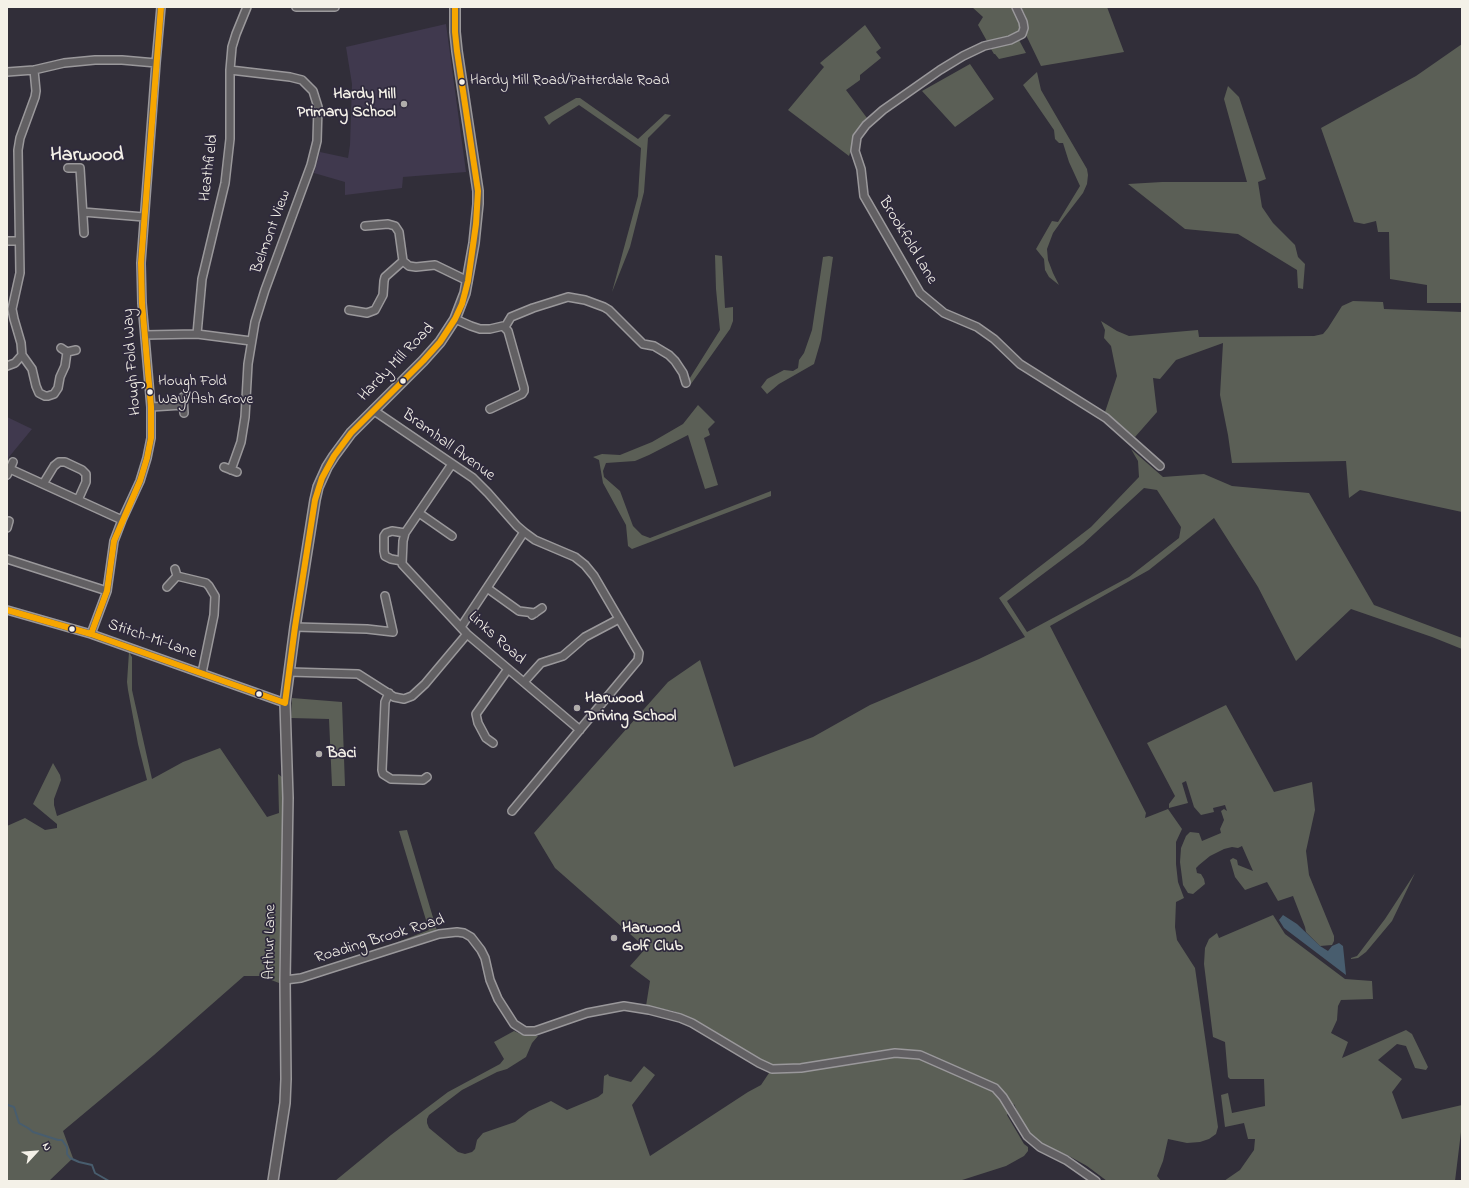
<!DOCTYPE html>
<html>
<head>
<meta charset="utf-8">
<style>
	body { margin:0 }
	#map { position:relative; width:1469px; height:1188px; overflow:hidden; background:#312e39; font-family:"Indie Flower",sans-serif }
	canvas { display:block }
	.frame { position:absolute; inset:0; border:8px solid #f4f1e8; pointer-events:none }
	.north { position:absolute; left:16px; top:1132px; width:40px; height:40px; -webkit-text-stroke:3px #2f2a3d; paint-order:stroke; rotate:64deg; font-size:11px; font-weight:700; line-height:16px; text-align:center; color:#f4f1e8 }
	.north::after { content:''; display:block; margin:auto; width:14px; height:18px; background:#f4f1e8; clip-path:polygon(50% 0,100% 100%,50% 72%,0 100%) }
</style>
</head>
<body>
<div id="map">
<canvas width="1469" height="1188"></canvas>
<div class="frame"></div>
<div class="north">N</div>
</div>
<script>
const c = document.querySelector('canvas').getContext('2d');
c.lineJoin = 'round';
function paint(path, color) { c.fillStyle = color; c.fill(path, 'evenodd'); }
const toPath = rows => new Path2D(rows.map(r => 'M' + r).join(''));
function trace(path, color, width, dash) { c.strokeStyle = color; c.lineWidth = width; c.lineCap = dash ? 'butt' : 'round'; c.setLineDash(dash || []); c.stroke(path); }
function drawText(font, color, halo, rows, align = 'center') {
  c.font = font + ' "Indie Flower",sans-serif'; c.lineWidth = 3.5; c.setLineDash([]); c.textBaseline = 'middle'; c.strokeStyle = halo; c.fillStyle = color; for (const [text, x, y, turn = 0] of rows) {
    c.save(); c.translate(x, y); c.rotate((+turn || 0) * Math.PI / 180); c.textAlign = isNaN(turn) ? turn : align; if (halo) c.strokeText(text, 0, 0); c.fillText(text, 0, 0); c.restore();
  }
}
const built = toPath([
	[446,24,466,172,403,177,402,188,345,195,345,182,314,173,320,152,348,158,350,145,352,84,346,47],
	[7,417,32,429,9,457,7,464]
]);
const green = toPath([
	[972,7,1011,7,1018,16,1020,24,1019,31,1014,36,988,43,978,25,983,17],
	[1021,7,1107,7,1124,52,1041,66,1026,35,1027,30,1027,24,1025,15],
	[865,25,881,48,876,52,881,58,860,75,860,80,846,90,867,118,857,131,849,156,788,110,824,67,820,63],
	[1019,40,1026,53,999,59,995,54,994,54,991,49],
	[1462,44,1462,303,1427,303,1427,285,1390,279,1389,232,1378,232,1376,221,1364,224,1354,222,1321,128,1416,76],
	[970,64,994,99,955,127,922,91],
	[1037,72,1041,90,1087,169,1088,175,1087,184,1083,193,1063,219,1053,233,1047,249,1048,260,1053,273,1059,285,1049,277,1045,270,1044,259,1036,249,1052,221,1058,222,1080,186,1069,162,1063,143,1059,143,1055,139,1054,130,1023,85],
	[1228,86,1239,97,1266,179,1258,182,1262,207,1273,223,1295,245,1298,257,1305,264,1303,289,1298,288,1297,270,1238,234,1185,229,1128,184,1162,182,1247,182,1224,99],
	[576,98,580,98,638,139,665,114,671,115,648,138,644,192,630,247,612,292,638,196,641,148,579,105,552,122,549,125,544,117],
	[715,255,722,256,725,308,733,307,733,321,730,329,691,384,688,381,720,330,716,289],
	[829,256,833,257,821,340,814,364,779,384,767,394,761,387,767,379,784,370,793,371,798,368,799,360,804,353,812,330,823,257],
	[1353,301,1383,302,1384,309,1462,312,1462,512,1360,490,1349,498,1346,461,1232,463,1228,435,1220,395,1223,343,1176,360,1160,379,1153,378,1157,412,1135,437,1105,412,1117,376,1111,346,1104,338,1105,330,1101,321,1117,331,1129,336,1198,330,1199,337,1314,336,1323,334,1328,328,1342,306],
	[698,405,715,422,708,429,710,435,704,438,718,485,705,489,688,435,649,455,635,461,606,463,603,471,604,477,620,491,633,526,642,535,650,538,771,491,771,496,632,549,628,546,626,525,603,483,599,460,593,457,602,454,620,455,652,442,683,424],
	[1131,449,1163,477,1204,474,1232,486,1309,493,1374,605,1462,638,1462,649,1432,637,1351,609,1296,661,1258,587,1214,518,1149,570,1050,626,1146,813,1145,818,1168,809,1182,829,1176,842,1176,864,1178,882,1184,898,1176,902,1175,927,1177,940,1195,968,1218,1127,1216,1134,1209,1139,1200,1142,1187,1143,1168,1139,1163,1161,1157,1176,1161,1181,1107,1181,1087,1166,1069,1156,1046,1146,1031,1134,1020,1118,1014,1104,1007,1115,1024,1144,1028,1147,1028,1151,1024,1156,1006,1166,959,1181,335,1181,391,1135,448,1092,500,1064,504,1059,494,1042,514,1031,523,1035,531,1036,538,1036,532,1043,526,1057,507,1069,497,1072,462,1090,429,1115,427,1119,427,1123,429,1128,458,1152,465,1154,472,1152,475,1149,477,1140,483,1133,515,1122,529,1111,551,1101,567,1110,598,1097,603,1093,604,1076,608,1074,609,1076,631,1082,644,1066,655,1075,632,1105,650,1156,748,1092,761,1085,769,1073,766,1062,740,1048,706,1027,683,1015,673,1011,646,1006,650,981,630,966,646,948,555,868,534,833,668,682,700,660,734,767,813,737,870,705,979,659,1025,637,999,598,1091,527,1139,477,1138,461],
	[1144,488,1157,490,1181,527,1179,538,1129,577,1027,632,1007,601,1083,544],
	[129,652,132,657,132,690,152,779,183,762,220,748,267,817,279,813,278,774,282,777,283,837,279,983,261,976,244,976,154,1055,63,1131,73,1158,49,1181,7,1181,7,826,25,818,45,830,57,828,57,824,33,804,53,763,60,775,61,780,54,799,54,805,57,816,147,780,138,744,128,690,127,682],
	[292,698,342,702,345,786,332,786,329,719,291,718],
	[1226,705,1274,792,1312,782,1315,810,1306,851,1309,875,1334,936,1334,941,1332,945,1320,946,1306,932,1305,927,1293,896,1278,901,1267,882,1245,890,1235,877,1230,860,1233,858,1237,860,1238,865,1253,871,1242,846,1238,848,1232,847,1224,849,1210,856,1199,865,1196,868,1197,873,1201,874,1204,879,1205,884,1193,894,1188,893,1183,885,1180,862,1181,848,1186,836,1190,832,1199,833,1202,841,1221,833,1220,829,1224,820,1221,811,1224,809,1227,811,1225,805,1213,808,1214,812,1201,815,1194,807,1186,781,1182,783,1188,803,1169,808,1169,804,1175,796,1147,743],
	[407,830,437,931,395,943,429,930,399,831],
	[1415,873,1392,921,1366,952,1358,958,1351,959,1351,958,1357,956,1385,919],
	[1273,915,1285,934,1345,979,1372,981,1373,999,1341,1000,1338,1006,1337,1020,1331,1033,1348,1042,1342,1058,1406,1030,1412,1034,1428,1067,1426,1070,1415,1068,1406,1046,1397,1044,1378,1060,1402,1079,1392,1092,1402,1119,1462,1105,1462,1124,1455,1181,1224,1181,1240,1170,1254,1150,1255,1139,1248,1139,1244,1123,1225,1127,1221,1095,1228,1093,1232,1113,1265,1106,1264,1079,1230,1079,1228,1077,1225,1042,1213,1037,1204,964,1205,948,1209,939,1217,933,1219,938]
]);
const water = toPath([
	[1283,915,1297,924,1320,946,1328,951,1332,946,1339,943,1343,946,1346,975,1284,928,1279,920]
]);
const stream = toPath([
	[7,1106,8,1105,14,1107,19,1123,28,1128,33,1132,58,1140,62,1140,67,1147,67,1154,70,1158,79,1162,92,1165,95,1173,109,1181]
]);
const minor = toPath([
	[296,7,335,7],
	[1016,7,1023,22,1024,28,1022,34,1010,40,984,46,963,56,940,70,883,110,866,125,857,137,855,151,861,169,864,196,920,293,944,313,977,327,994,339,1020,364,1106,418,1160,466],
	[230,70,290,77,302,80,313,91,318,107,317,141,311,165,265,290,255,322,248,364,245,417,241,442,231,470],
	[7,72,34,70,64,63,95,60,122,60,156,63],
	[68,168,80,168,84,233],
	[83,212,144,217],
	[365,226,388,224,395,226,399,232,403,261],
	[7,241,19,241],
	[349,310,367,313,375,310,383,295,384,281,385,277,403,261,409,266,416,267,435,265,468,281],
	[455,319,471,326,480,329,490,329,503,326,508,331,524,388,524,391,522,394,490,409],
	[505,327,511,317,533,308,568,297,585,300,604,307,609,310,643,344,654,346,669,355,675,361,683,373,686,383],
	[197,334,202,279,225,183,230,139,230,70,232,47,236,34,247,7],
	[145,335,197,334,251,341],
	[61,348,67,352,76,350],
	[22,355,32,369,36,386,39,393,45,396,48,396,54,394,58,388,60,377,65,366,67,352],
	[7,366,15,363,22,355,21,343,14,319,12,309,20,273,18,150,20,138,35,97,36,91,34,70],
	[183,397,184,413],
	[151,407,183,405],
	[373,410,473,478,488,493,517,526,524,532,535,540,575,557,585,565,594,576,639,653,638,660,512,811],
	[452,464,405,533,403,541,402,564,467,634,580,730],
	[224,467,237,472],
	[10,469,122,520],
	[7,475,13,462],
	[43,484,54,466,59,462,65,462,82,470,86,474,86,482,78,500],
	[419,513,452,536],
	[7,528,9,521],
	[7,559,107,591],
	[402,561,391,559,385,556,384,551,384,536,386,533,392,531,405,533],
	[177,576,206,583,209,586,215,596,214,615,202,673],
	[167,587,177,576,175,569],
	[487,588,519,611,535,613],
	[7,610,91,634,285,703],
	[532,615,542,608],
	[295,627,367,629,393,632,385,596],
	[461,627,524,532],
	[91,634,107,591,114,541,122,520,140,481,147,458,151,438,151,407,142,303,141,263,156,63,161,7],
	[289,672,358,674,394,697,404,699,412,696,425,684,467,634],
	[524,682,541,663,563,656,585,637,619,619],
	[389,693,385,702,382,770,383,774,391,779,423,780,427,777],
	[493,743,486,738,478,723,476,714,508,669],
	[285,980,301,978,439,934,457,932,464,933,471,937,481,950,485,958,490,980,498,999,514,1024,525,1031,535,1031,587,1013,624,1006,649,1010,680,1018,692,1023,759,1063,772,1069,801,1068,895,1053,920,1055,995,1088,1003,1097,1027,1136,1040,1147,1066,1160,1096,1181]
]);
const major = toPath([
	[273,1181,285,1103,286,1079,285,980,288,798,285,703,295,627,315,500,318,487,327,467,334,456,351,433,423,361,440,342,455,319,465,293,474,243,478,204,478,191,457,51,455,32,455,7]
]);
const bus1 = toPath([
	[7,610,91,634,285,703,295,627,315,500,322,478,334,456,351,433,423,361,440,342,455,319,462,304,468,281,476,224,478,191,457,51,455,32,455,7],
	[91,634,107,591,114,541,140,481,147,458,151,438,151,407,142,303,141,263,161,7]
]);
const markers = [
	[462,82,3.5,"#f4f1e8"],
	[404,104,4,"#b0adab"],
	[403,381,3.5,"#f4f1e8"],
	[150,392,3.5,"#f4f1e8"],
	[72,629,3.5,"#f4f1e8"],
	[259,694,3.5,"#f4f1e8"],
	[577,708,4,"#b0adab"],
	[319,754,4,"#b0adab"],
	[614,938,4,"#b0adab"]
];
const busNames = [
	["Hardy Mill Road/Patterdale Road",470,82],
	["Hough Fold",158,383],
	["Way/Ash Grove",158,401]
];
const poiNames = [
	["Hardy Mill",396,95,"right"],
	["Primary School",396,113,"right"],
	["Harwood",585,699],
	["Driving School",585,717],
	["Baci",327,754],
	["Harwood",622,929],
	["Golf Club",622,947]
];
const streetNames = [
	["Heathfield",210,168,-83],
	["Belmont View",272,232,-70],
	["Brookfold Lane",907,241,59],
	["Hough Fold Way",133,362,-94],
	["Hardy Mill Road",397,363,-46],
	["Bramhall Avenue",448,446,36],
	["Links Road",496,639,42],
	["Stitch-Mi-Lane",152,640,19],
	["Roading Brook Road",380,940,-17],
	["Arthur Lane",271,942,-89]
];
const districtNames = [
	["Harwood",87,157]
];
paint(built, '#40394e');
paint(green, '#5b5f56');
paint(water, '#485d6e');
trace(stream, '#485d6e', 2);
trace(minor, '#9a989b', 10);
trace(major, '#9a989b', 12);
trace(minor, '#626063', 7);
trace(major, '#5f5c5f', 9);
trace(bus1, '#f7a600', 6);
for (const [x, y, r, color] of markers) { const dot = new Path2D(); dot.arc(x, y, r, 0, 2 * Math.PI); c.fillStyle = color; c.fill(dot); trace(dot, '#2f2a3d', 1.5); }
drawText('15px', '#f4f1e8', '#2f2a3d', busNames, 'left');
drawText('bold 16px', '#f4f1e8', '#2f2a3d', poiNames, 'left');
drawText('16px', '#f4f1e8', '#2f2a3d', streetNames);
drawText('bold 20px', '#f4f1e8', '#2f2a3d', districtNames);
</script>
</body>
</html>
